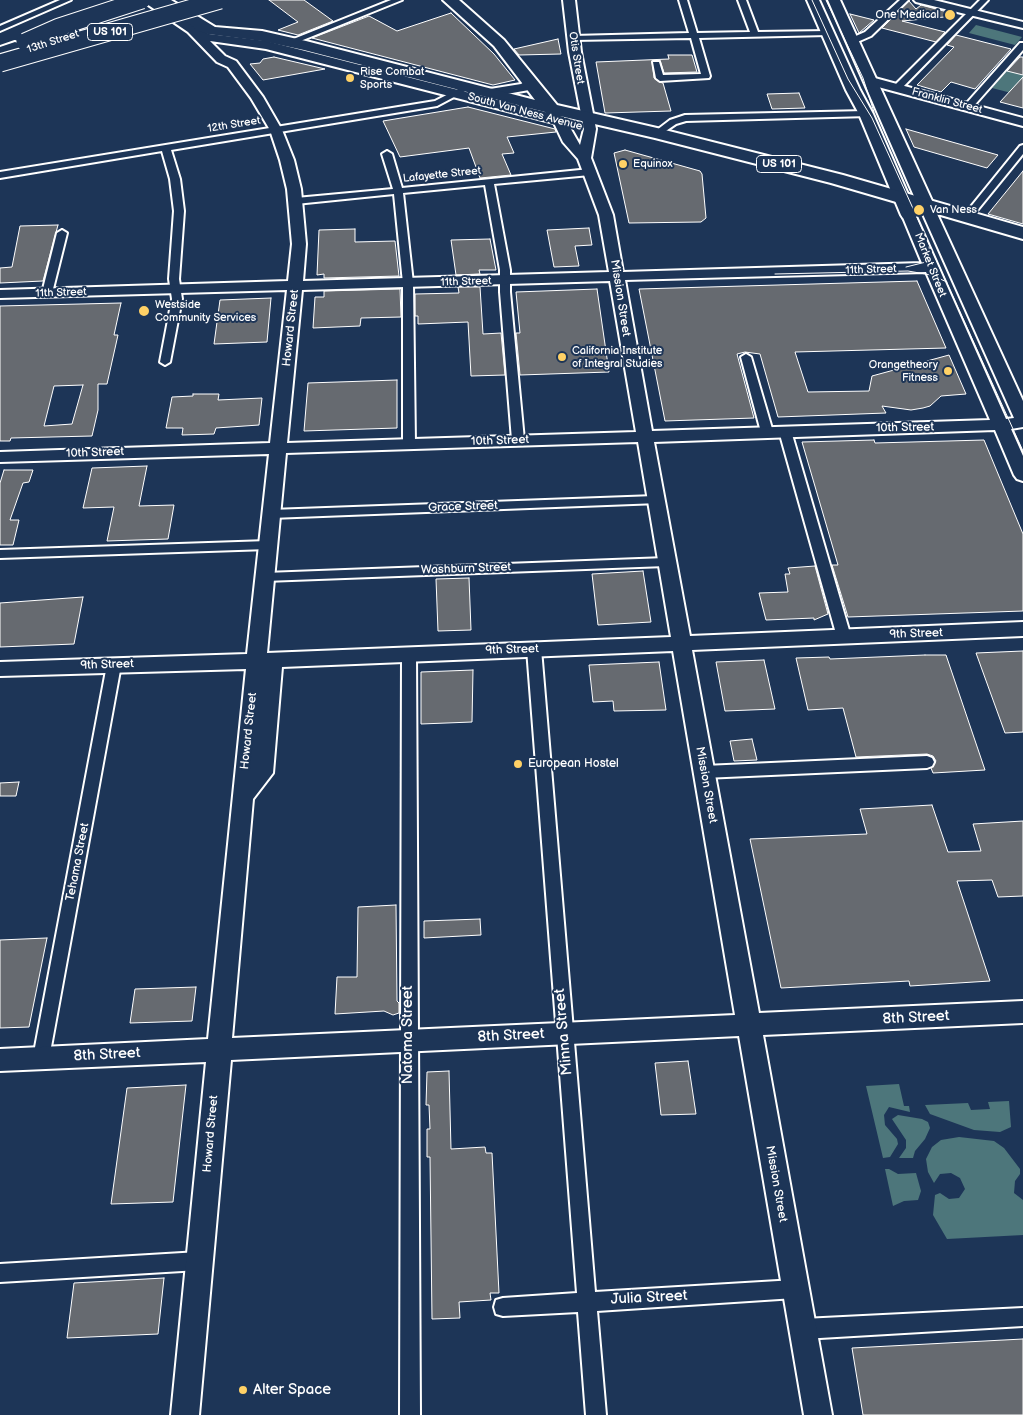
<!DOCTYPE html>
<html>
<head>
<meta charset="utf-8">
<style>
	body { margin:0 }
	canvas { display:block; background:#1d3557 }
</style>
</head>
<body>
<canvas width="1023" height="1415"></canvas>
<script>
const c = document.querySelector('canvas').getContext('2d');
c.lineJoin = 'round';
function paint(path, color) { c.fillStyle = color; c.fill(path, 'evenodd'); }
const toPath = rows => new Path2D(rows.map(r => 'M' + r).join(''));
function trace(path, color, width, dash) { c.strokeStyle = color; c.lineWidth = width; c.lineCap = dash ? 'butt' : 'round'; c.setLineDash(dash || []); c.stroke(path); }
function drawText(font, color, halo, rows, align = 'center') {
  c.font = font + ' "Balsamiq Sans",sans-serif'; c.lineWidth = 4; c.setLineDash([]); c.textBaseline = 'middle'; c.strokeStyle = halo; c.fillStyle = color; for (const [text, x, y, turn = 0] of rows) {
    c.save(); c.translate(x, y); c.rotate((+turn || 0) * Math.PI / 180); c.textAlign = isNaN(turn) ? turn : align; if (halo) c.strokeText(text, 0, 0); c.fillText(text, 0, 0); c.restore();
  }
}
const green = toPath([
	[976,25,1022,37,1015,45,969,33],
	[1007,71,1023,75,1023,96,992,88],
	[899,1084,904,1106,909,1106,910,1112,889,1107,884,1115,885,1125,897,1139,898,1144,890,1157,883,1158,866,1086],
	[1009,1101,1011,1127,1000,1132,974,1130,930,1114,925,1105,968,1103,971,1110,990,1109,988,1102],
	[898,1115,922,1119,928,1122,930,1128,925,1139,915,1151,913,1158,899,1158,906,1148,906,1140,892,1119],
	[959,1137,994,1141,1004,1148,1020,1169,1020,1174,1015,1181,1014,1193,1023,1200,1023,1235,947,1239,933,1215,935,1195,940,1193,949,1199,959,1198,965,1189,960,1178,951,1173,940,1174,934,1183,928,1172,926,1159,932,1147,941,1140],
	[885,1169,889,1169,898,1174,916,1173,921,1191,918,1200,904,1201,893,1206]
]);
const building = toPath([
	[269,0,304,0,333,21,298,35,278,30,298,22,269,0],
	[909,1,916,9,921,5,955,14,955,16,902,21,945,32,936,42,882,28,909,1],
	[451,13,494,54,515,80,493,85,312,38,369,16,397,31,451,13],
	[850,14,874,20,859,33,850,14],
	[956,35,1011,49,975,89,951,82,941,92,917,85,954,47,947,45,956,35],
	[558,39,561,54,519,55,514,49,558,39],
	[668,55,692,55,697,72,664,73,660,60,652,61,654,78,659,82,663,83,671,111,605,113,596,62,669,59,668,55],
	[274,57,325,69,263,80,250,64,260,63,263,59,274,57],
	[1020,57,1023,57,1023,75,1007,71,1020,57],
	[1023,77,1023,108,1000,102,1023,77],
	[799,93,805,108,772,109,767,94,799,93],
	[468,107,555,129,556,132,507,137,514,153,502,154,511,175,480,178,469,148,400,157,383,121,468,107],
	[906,129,998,155,987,168,914,147,906,129],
	[625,150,700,171,702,174,706,218,701,222,629,223,614,153,625,150],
	[1023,171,1023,224,988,214,1023,171],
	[58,225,43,281,0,283,0,268,12,267,20,226,58,225],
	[589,228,592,245,575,246,579,266,554,267,547,230,589,228],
	[355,229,355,242,395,241,399,276,324,278,324,274,317,275,319,230,355,229],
	[490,239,496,270,479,270,480,274,456,275,451,240,490,239],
	[917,281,946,348,795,352,808,392,869,391,872,376,949,355,966,394,941,396,930,406,923,408,911,410,882,406,886,413,778,417,760,354,745,352,737,354,754,418,665,421,639,289,917,281],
	[458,287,480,287,483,334,501,333,505,375,471,376,468,322,418,324,418,316,415,316,415,294,459,293,458,287],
	[400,289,401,317,361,318,360,326,313,328,315,297,324,297,324,291,400,289],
	[597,289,609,372,520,375,516,333,520,333,516,292,597,289],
	[271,298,267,342,214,344,220,300,271,298],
	[121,303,114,335,118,335,107,384,98,384,98,410,92,436,11,438,10,441,0,441,0,306,121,303],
	[83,385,72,424,44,426,54,386,83,385],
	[397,380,397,428,304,431,308,383,397,380],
	[193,394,219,394,218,400,262,398,259,425,216,428,214,434,182,435,183,428,166,428,172,397,193,396,193,394],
	[874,440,875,443,984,440,1023,534,1023,611,848,617,832,565,838,565,802,442,874,440],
	[147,466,139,506,174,505,168,539,107,541,114,507,83,508,92,468,147,466],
	[4,470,33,470,29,482,23,483,10,520,19,520,13,545,0,545,0,483,4,470],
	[815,566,828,614,814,620,814,618,766,620,759,593,788,592,785,574,790,574,788,568,815,566],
	[643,571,651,622,598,625,592,574,643,571],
	[469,578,471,630,438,631,436,579,469,578],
	[83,597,74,644,0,647,0,603,83,597],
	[1023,651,1023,732,1005,733,976,653,1023,651],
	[925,655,946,655,985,770,933,773,931,768,936,761,933,756,927,754,856,757,843,708,808,710,796,658,829,657,830,659,925,655],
	[764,660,775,709,725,711,716,662,764,660],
	[659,662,666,710,614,711,613,701,593,702,589,665,659,662],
	[473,670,472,722,421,724,421,672,473,670],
	[752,739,757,760,734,761,730,741,752,739],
	[19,782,16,796,0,796,0,783,19,782],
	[932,805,948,852,981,851,973,824,1023,821,1023,896,998,897,992,880,957,881,990,981,910,986,909,981,781,988,750,839,867,834,860,809,932,805],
	[396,905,397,1001,399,1003,399,1013,393,1015,384,1011,335,1014,337,977,357,977,358,907,396,905],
	[480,919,481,935,424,938,424,921,480,919],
	[47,938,29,1027,0,1028,0,940,47,938],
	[196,987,192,1021,130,1023,135,989,196,987],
	[688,1061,696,1114,661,1115,655,1063,688,1061],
	[449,1071,451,1149,485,1147,486,1153,492,1153,499,1293,490,1293,491,1300,459,1302,460,1318,432,1319,430,1157,427,1157,427,1129,430,1129,429,1105,426,1105,427,1072,449,1071],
	[186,1085,173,1202,111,1204,127,1088,186,1085],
	[164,1278,158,1334,67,1338,74,1283,164,1278],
	[1023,1339,1023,1415,863,1415,852,1348,1023,1339]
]);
const street = toPath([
	[60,0,71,0,0,31,0,26,60,0],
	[391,0,402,0,293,44,286,42,391,0],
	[679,0,687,0,697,33,750,32,738,0,746,0,758,32,828,31,832,33,828,35,699,38,710,76,709,78,660,81,656,78,653,62,659,62,663,75,701,74,691,38,573,40,569,38,573,36,689,33,679,0],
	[900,0,908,0,871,36,855,43,849,43,849,39,865,32,900,0],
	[980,0,988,0,900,90,894,90,894,86,980,0],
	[1020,43,1023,43,1023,50,971,109,965,109,965,105,1020,43],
	[464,86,471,88,437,106,171,150,180,179,184,211,179,279,182,299,170,362,165,365,160,362,172,299,169,279,174,211,170,179,162,151,0,178,0,172,435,101,464,86],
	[866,111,869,112,869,116,686,121,676,124,660,135,654,135,653,133,670,120,685,115,866,111],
	[1023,145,1023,154,971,218,965,218,965,214,1020,146,1023,145],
	[387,151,392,154,402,188,590,169,595,172,590,175,494,184,510,270,510,292,524,440,522,443,514,443,512,440,500,292,500,270,485,185,403,193,413,283,415,444,409,448,403,444,403,283,394,194,296,204,291,201,296,198,393,189,382,154,387,151],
	[62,230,67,233,52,293,47,296,43,295,42,293,57,233,62,230],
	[746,354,751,357,773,432,771,435,763,435,761,432,741,357,746,354],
	[785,427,791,431,851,637,849,640,844,642,839,640,837,637,779,431,785,427],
	[655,496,661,500,659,503,271,518,265,514,271,510,655,496],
	[268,541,274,545,268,549,0,558,0,550,268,541],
	[666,558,672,562,666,566,265,581,261,580,259,577,261,574,265,573,666,558],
	[534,644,539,646,541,649,595,1292,795,1280,802,1282,804,1289,802,1296,795,1298,597,1311,606,1415,586,1415,578,1312,503,1316,496,1314,494,1307,496,1300,503,1298,577,1293,527,649,529,646,534,644],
	[409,649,414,651,416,654,420,1415,400,1415,402,654,404,651,409,649],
	[114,660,119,661,121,665,49,1058,47,1064,41,1066,35,1064,33,1058,107,665,109,661,114,660],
	[927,756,932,758,934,762,932,766,927,768,704,778,699,776,697,772,699,768,704,766,927,756],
	[199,1252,206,1254,208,1261,206,1268,199,1270,0,1282,0,1264,199,1252],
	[1023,1308,1023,1326,803,1339,796,1336,793,1329,796,1322,803,1319,1023,1308]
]);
const secondary = toPath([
	[141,0,155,0,209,34,266,41,564,117,580,145,584,129,569,52,563,0,575,0,581,52,596,129,591,158,613,215,623,272,922,263,902,215,904,212,914,212,1006,419,1014,418,918,203,925,199,932,203,1023,401,1023,427,1011,429,1023,456,1023,481,1017,479,1014,475,995,430,654,442,690,636,1023,622,1023,636,692,650,759,1013,1023,1001,1023,1023,763,1035,832,1415,804,1415,739,1036,231,1060,199,1415,171,1415,206,1062,0,1071,0,1049,208,1039,246,669,0,676,0,662,247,654,269,454,0,462,0,452,270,443,287,290,0,298,0,290,288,281,292,244,287,189,280,160,270,130,251,98,228,67,217,62,188,32,141,0],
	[210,41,266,49,554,123,563,142,578,159,599,215,609,272,303,281,306,244,301,189,294,160,282,130,263,97,236,61,225,56,210,41],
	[926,272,990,420,652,431,625,280,926,272],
	[610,281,636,432,287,443,302,290,610,281],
	[638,442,671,637,267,653,286,453,638,442],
	[673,651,735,1015,232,1038,253,799,273,773,282,667,673,651],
	[914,0,934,0,1023,22,1023,28,916,2,914,0],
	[871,77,1023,118,1023,126,867,84,865,81,871,77],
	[531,78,537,82,529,90,490,97,484,93,490,89,521,84,531,78]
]);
const primary = toPath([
	[807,0,819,0,860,90,873,114,917,215,915,218,909,220,903,218,901,215,859,114,846,90,807,0],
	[828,0,840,0,933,203,930,206,925,208,920,206,917,203,828,0]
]);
const highway = toPath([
	[154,0,171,0,215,27,262,31,306,41,535,100,494,46,443,0,459,0,504,40,557,105,657,128,843,175,1023,227,1023,239,831,183,655,138,560,116,554,118,548,117,545,112,304,50,262,41,208,34,199,31,154,0],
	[15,42,20,44,23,47,20,50,0,57,0,47,15,42]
]);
const tram = toPath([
	[812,0,848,79,872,118,1023,451],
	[826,0,863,78,874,112],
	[906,267,926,262,930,256,929,247],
	[775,274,908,271,931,275,947,282]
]);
const highwayBridge = toPath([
	[25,42,59,27,142,0],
	[0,63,220,0]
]);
const markers = [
	[950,15,6,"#ffd166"],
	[350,78,5,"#ffd166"],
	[623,164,5,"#ffd166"],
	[919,210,6,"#ffd166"],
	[144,311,6,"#ffd166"],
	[562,357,5,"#ffd166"],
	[948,371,5,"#ffd166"],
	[518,764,5,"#ffd166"],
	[243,1390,5,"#ffd166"]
];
const farPoinames = [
	["One Medical",939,15,"right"],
	["Rise Combat",360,72],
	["Sports",360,85],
	["Equinox",633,164],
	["Van Ness",930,210],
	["Westside",155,305],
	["Community Services",155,318],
	["California Institute",572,351],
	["of Integral Studies",572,364],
	["Orangetheory",938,365,"right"],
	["Fitness",938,378,"right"]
];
const shields = [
	[110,32,45],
	[779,164,45]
];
const shieldNames = [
	["US 101",110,32],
	["US 101",779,164]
];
const farStreetnames = [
	["13th Street",53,42,-18],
	["Otis Street",576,58,81],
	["Franklin Street",947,101,15],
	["South Van Ness Avenue",525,112,15],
	["12th Street",234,125,-9],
	["Lafayette Street",442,175,-6],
	["Market Street",930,265,68],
	["11th Street",871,270,-2],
	["11th Street",466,282,-2],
	["11th Street",61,293,-2]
];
const streetNames = [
	["Mission Street",620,298,81],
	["Howard Street",291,328,-84],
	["10th Street",905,428,-1],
	["10th Street",500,441,-2],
	["10th Street",95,453,-2],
	["Grace Street",463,507,-2],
	["Washburn Street",466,569,-2],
	["9th Street",916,634,-2],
	["9th Street",512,650,-2],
	["9th Street",107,665,-2],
	["Howard Street",249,731,-84],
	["Mission Street",706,785,80],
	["Tehama Street",78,862,-79],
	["Howard Street",211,1134,-85],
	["Mission Street",776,1184,80]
];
const poiNames = [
	["European Hostel",528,764]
];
const nearStreetnames = [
	["8th Street",916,1018,-3],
	["Minna Street",564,1032,-95],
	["Natoma Street",408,1035,-90],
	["8th Street",511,1036,-3],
	["8th Street",107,1055,-3],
	["Julia Street",649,1298,-3]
];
const nearPoinames = [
	["Alter Space",253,1390]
];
paint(green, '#4d767b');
paint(building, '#666a70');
trace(building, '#fff', 1);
trace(street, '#fff', 4);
trace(secondary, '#fff', 4);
trace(primary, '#fff', 4);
trace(highway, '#fff', 4);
paint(street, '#1d3557');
paint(secondary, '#1d3557');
paint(primary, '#1d3557');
paint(highway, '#1d3557');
trace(tram, '#fff', 1);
trace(highwayBridge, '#fff', 19, []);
trace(highwayBridge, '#1d3557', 17);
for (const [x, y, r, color] of markers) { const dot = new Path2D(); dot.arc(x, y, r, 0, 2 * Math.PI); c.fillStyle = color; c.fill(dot); trace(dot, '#1d3557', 2); }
drawText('11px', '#fff', '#1d3557', farPoinames, 'left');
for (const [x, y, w] of shields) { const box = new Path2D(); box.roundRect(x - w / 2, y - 8.5, w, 17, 4); c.fillStyle = '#1d3557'; c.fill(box); trace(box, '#fff', 1); }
drawText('bold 11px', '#fff', null, shieldNames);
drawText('11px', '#fff', '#1d3557', farStreetnames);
drawText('12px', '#fff', '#1d3557', streetNames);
drawText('12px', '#fff', '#1d3557', poiNames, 'left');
drawText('15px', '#fff', '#1d3557', nearStreetnames);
drawText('15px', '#fff', '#1d3557', nearPoinames, 'left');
</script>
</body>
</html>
